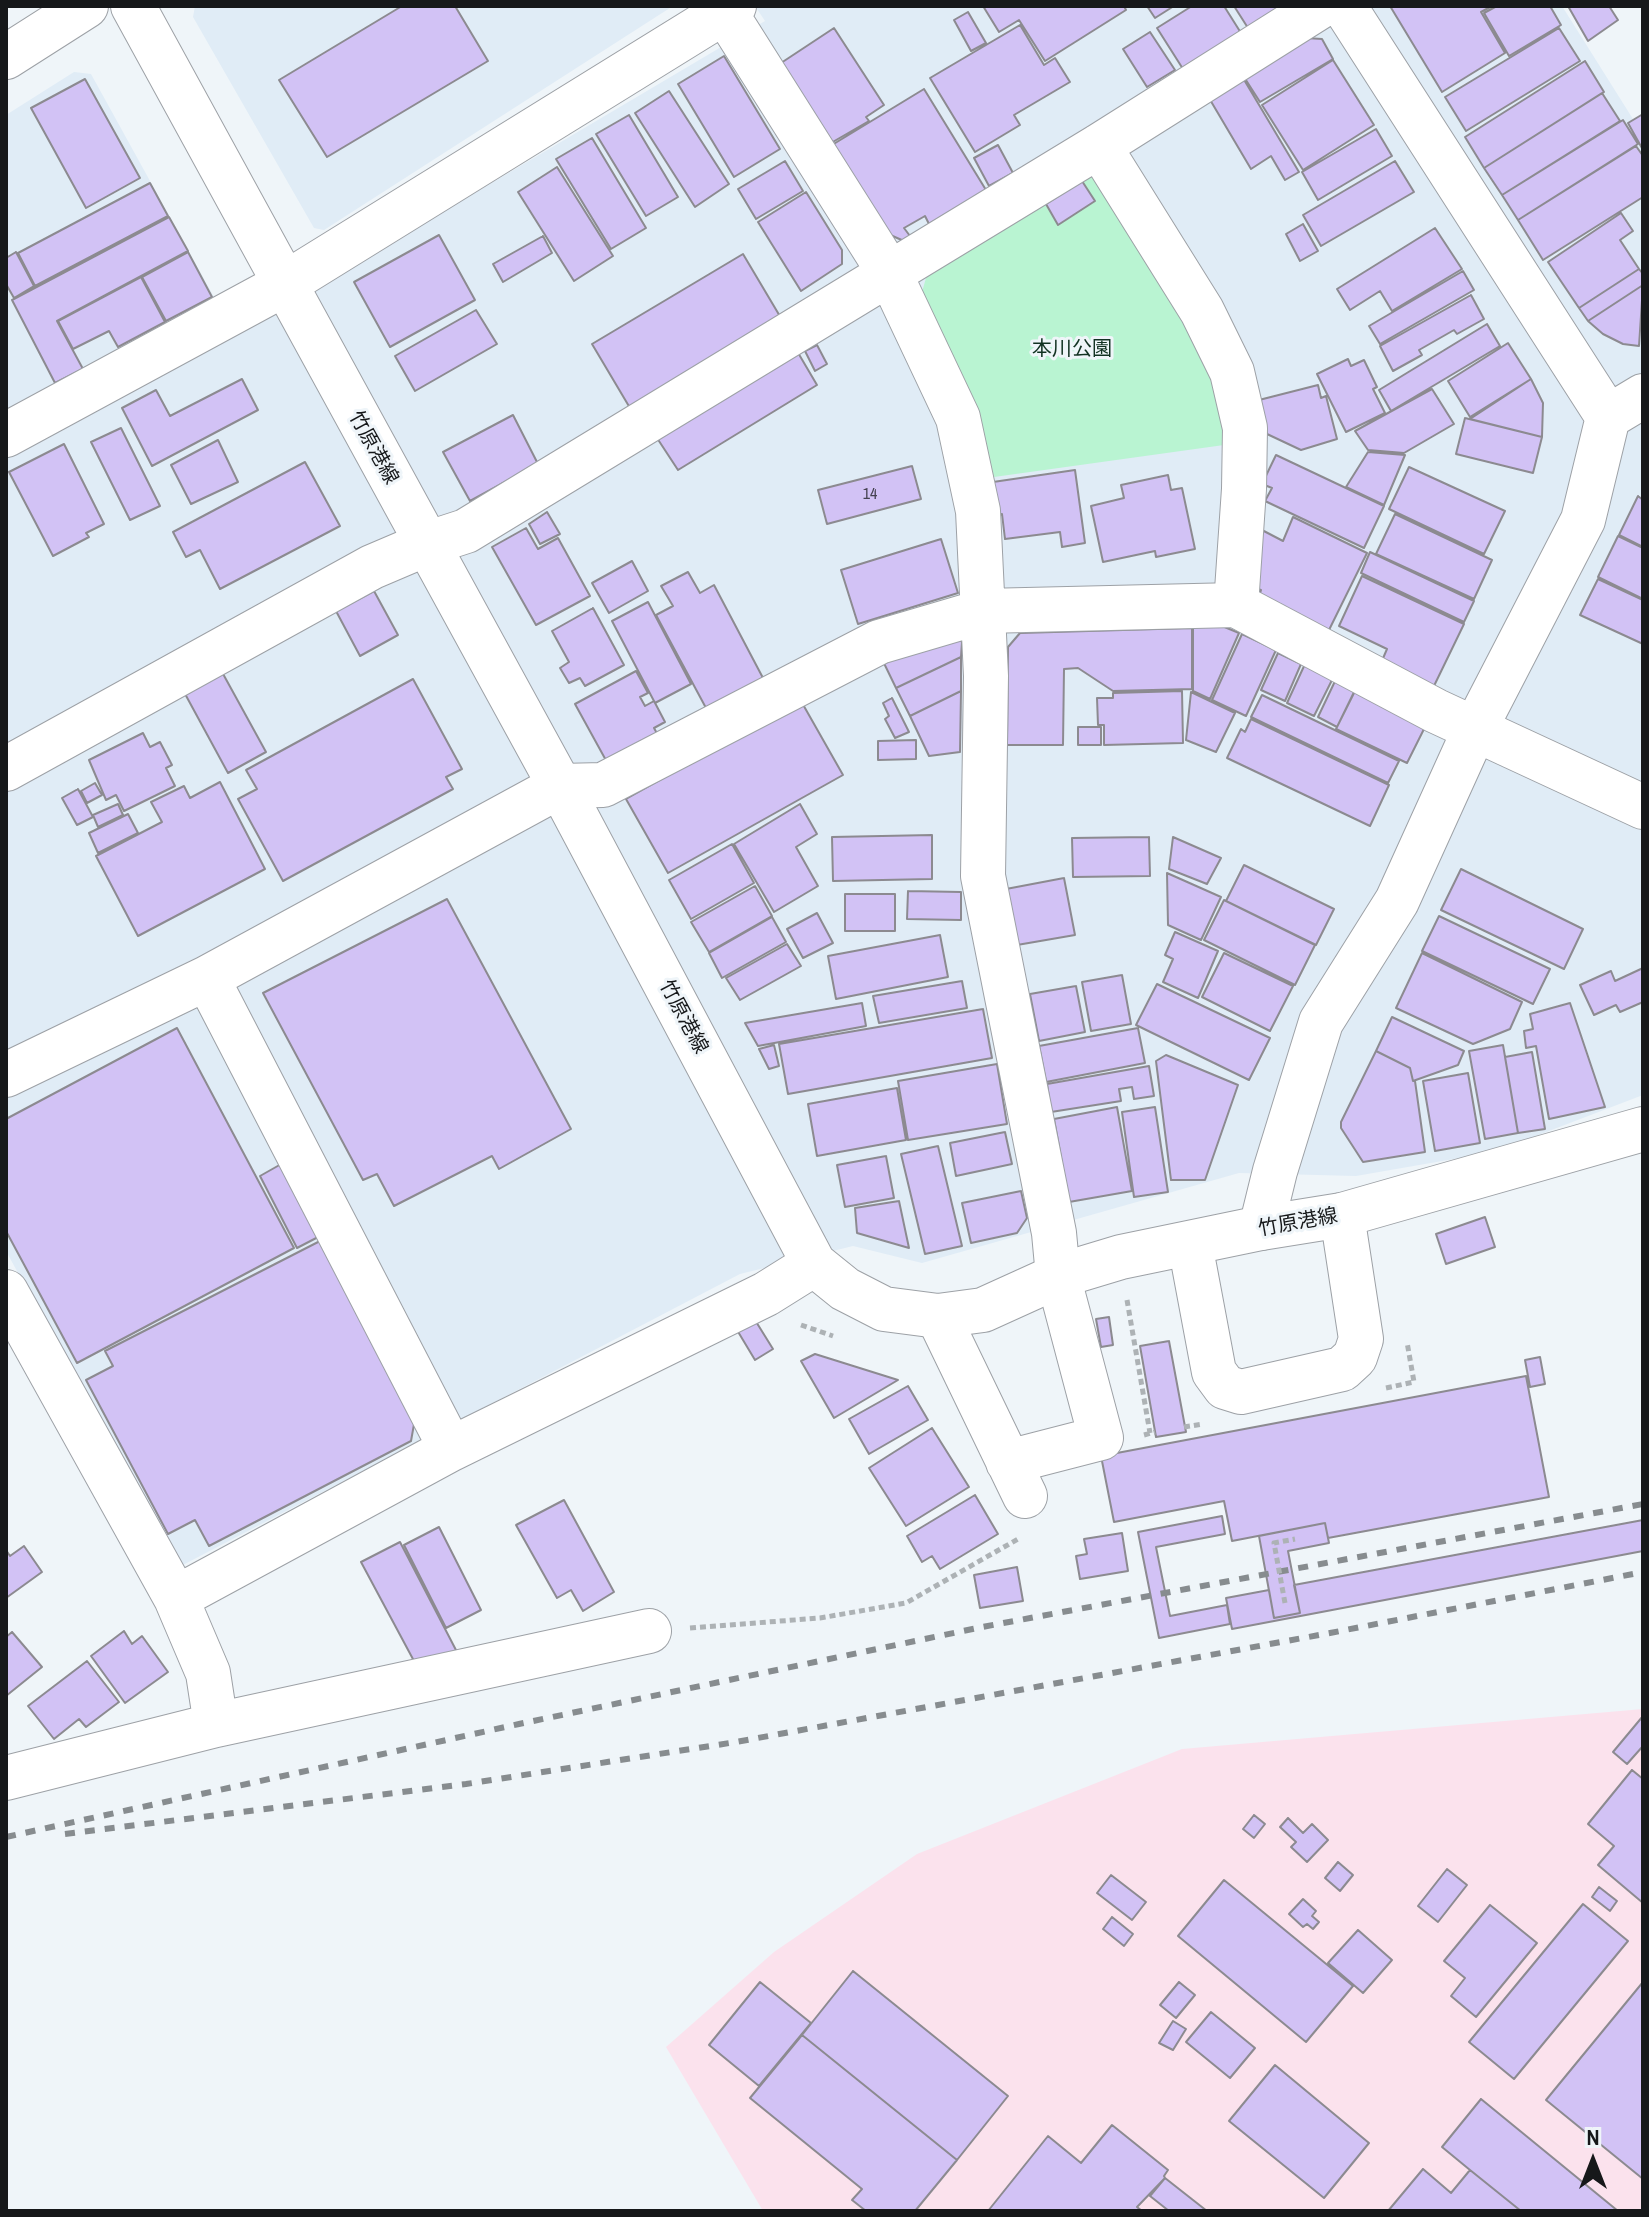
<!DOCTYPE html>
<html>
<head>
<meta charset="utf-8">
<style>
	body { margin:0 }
	#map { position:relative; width:1649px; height:2217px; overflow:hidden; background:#eff5f9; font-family:"Archivo Narrow",sans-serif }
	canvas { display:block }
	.frame { position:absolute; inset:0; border:8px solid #16181a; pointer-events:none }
	.north { position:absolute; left:1553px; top:2121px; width:80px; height:80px; -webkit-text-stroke:6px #eff5f9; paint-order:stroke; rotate:0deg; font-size:22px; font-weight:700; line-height:32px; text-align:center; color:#16181a }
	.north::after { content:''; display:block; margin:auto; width:28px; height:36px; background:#16181a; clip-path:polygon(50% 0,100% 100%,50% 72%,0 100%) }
</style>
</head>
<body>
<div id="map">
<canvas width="1649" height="2217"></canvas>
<div class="frame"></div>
<div class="north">N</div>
</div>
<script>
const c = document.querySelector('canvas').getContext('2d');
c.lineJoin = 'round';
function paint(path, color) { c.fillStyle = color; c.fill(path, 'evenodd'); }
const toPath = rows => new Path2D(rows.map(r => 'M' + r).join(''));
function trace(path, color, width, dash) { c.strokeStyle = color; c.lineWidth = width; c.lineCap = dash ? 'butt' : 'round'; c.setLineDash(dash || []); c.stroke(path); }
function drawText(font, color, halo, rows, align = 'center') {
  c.font = font + ' "Archivo Narrow","Noto Sans JP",sans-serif'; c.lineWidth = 6; c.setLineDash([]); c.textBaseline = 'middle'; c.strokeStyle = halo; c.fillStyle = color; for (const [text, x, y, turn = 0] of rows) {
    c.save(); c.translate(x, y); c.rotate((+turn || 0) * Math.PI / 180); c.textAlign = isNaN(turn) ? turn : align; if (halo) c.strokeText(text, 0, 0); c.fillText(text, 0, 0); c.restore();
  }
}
const built = toPath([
	[195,6,673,6,324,230,314,228,193,17],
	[755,6,1562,6,1643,135,1643,1095,1494,1152,1356,1176,1239,1173,922,1263,853,1246,740,1274,179,1567,6,1251,6,115,74,72,91,74,235,335,765,21]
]);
const industrial = toPath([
	[1643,1709,1643,2211,763,2211,666,2047,774,1952,917,1854,1182,1749]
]);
const green = toPath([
	[1085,173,1098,176,1193,327,1223,412,1224,445,994,477,975,415,922,292,928,271]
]);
const building = toPath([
	[402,6,455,6,488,61,327,157,279,80,402,6],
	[983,6,1124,6,1126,10,1045,61,1019,20,999,32,983,6],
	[1147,6,1174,6,1155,18,1147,6],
	[1192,6,1224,6,1241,33,1183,69,1157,28,1192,6],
	[1234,6,1283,6,1248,28,1234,6],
	[1390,6,1492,6,1481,12,1505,53,1442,92,1390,6],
	[1497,6,1550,6,1561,25,1509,56,1484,13,1497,6],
	[1568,6,1609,6,1618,20,1588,41,1568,6],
	[968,12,986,43,971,51,954,20,968,12],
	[1020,25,1044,65,1055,58,1070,82,1014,115,1020,125,975,152,930,78,1020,25],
	[834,28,884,105,866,117,869,121,831,143,781,63,834,28],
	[1559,28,1580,61,1466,131,1445,97,1559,28],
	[1150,32,1175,70,1147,87,1123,49,1150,32],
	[1306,38,1322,39,1333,59,1260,102,1244,77,1306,38],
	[724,56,780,149,734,177,678,84,724,56],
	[1333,60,1374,125,1303,170,1262,105,1333,60],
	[1585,61,1604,92,1484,168,1465,137,1585,61],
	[1243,78,1299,172,1285,180,1271,156,1251,169,1209,98,1243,78],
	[85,79,140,178,86,208,31,108,85,79],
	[924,89,986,190,929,224,925,216,904,228,910,236,904,241,888,234,832,145,924,89],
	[669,91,729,184,695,207,635,113,669,91],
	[1602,93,1620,121,1502,195,1484,168,1602,93],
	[1643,114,1643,150,1628,123,1643,114],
	[629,115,678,197,646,216,596,134,629,115],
	[1623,120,1638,144,1518,220,1502,195,1623,120],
	[1376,129,1392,156,1318,200,1302,172,1376,129],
	[592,138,646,228,611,249,556,159,592,138],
	[998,145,1013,173,989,186,974,158,998,145],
	[1636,146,1643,156,1643,197,1543,260,1518,220,1636,146],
	[785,161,803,191,756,219,738,189,785,161],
	[1395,161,1414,192,1321,246,1303,215,1395,161],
	[557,167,613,256,574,281,518,192,557,167],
	[1082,181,1095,201,1058,225,1046,204,1082,181],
	[150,183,168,216,35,286,18,253,150,183],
	[806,192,842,250,842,264,801,291,758,222,806,192],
	[1621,213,1633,231,1620,240,1639,269,1579,308,1548,262,1621,213],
	[169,217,188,251,57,321,83,369,55,383,12,300,169,217],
	[1303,224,1318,251,1300,261,1286,234,1303,224],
	[1435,228,1462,269,1392,311,1380,291,1350,310,1337,289,1435,228],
	[439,235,475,300,390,347,354,282,439,235],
	[543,236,552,253,503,282,493,264,543,236],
	[16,252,34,286,14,298,6,284,6,258,16,252],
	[188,252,212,297,166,321,142,277,188,252],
	[743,254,781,318,630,408,592,344,743,254],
	[1639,269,1643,274,1643,285,1588,321,1579,308,1639,269],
	[1463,271,1474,290,1380,344,1369,326,1463,271],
	[141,277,165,322,118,347,109,331,73,349,58,321,141,277],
	[1643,285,1639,346,1623,344,1603,334,1588,321,1643,285],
	[1471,295,1484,319,1457,334,1454,330,1419,350,1422,355,1393,371,1380,346,1471,295],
	[476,310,497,344,415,391,395,356,476,310],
	[1487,324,1500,346,1391,411,1379,390,1487,324],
	[1508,343,1531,379,1470,417,1448,381,1508,343],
	[817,345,827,364,815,371,805,351,817,345],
	[797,351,817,385,678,470,657,438,797,351],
	[1348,359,1351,366,1364,360,1377,387,1373,389,1385,413,1346,432,1317,374,1348,359],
	[242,379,258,410,152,466,122,408,156,390,170,416,242,379],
	[1531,379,1543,403,1542,437,1470,419,1531,379],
	[1318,385,1321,398,1326,396,1337,439,1301,450,1267,434,1259,400,1318,385],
	[1432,389,1454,424,1404,453,1368,450,1355,431,1432,389],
	[513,415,538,464,470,501,443,452,513,415],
	[1465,418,1542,437,1533,473,1456,454,1465,418],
	[121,428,160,506,130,520,91,442,121,428],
	[218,440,238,482,191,504,171,465,218,440],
	[64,444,104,524,86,533,89,537,53,556,9,472,64,444],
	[1368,452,1405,455,1384,505,1346,487,1368,452],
	[1276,455,1384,506,1364,548,1265,501,1272,488,1262,484,1276,455],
	[305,462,340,526,220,589,200,550,186,557,173,532,305,462],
	[912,466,921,499,827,524,818,490,912,466],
	[1409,467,1505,511,1484,554,1389,509,1409,467],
	[1075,470,1085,543,1062,547,1060,532,1005,539,1002,514,998,515,993,482,1075,470],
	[1168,475,1171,490,1182,488,1195,549,1156,557,1155,551,1103,562,1091,506,1124,498,1121,485,1168,475],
	[1638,496,1643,500,1643,547,1619,535,1638,496],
	[547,512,560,534,540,544,529,524,547,512],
	[1395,514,1492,560,1474,599,1376,554,1395,514],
	[1293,517,1367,553,1328,632,1258,600,1261,590,1258,589,1260,529,1283,541,1293,517],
	[526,528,538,549,558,538,590,596,536,625,492,547,526,528],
	[1618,536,1643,548,1643,599,1598,577,1618,536],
	[941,539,958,593,858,624,841,570,941,539],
	[1370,552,1474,601,1464,622,1361,573,1370,552],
	[632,561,648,591,609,613,592,583,632,561],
	[688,572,700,593,714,585,763,678,706,708,656,615,673,606,661,586,688,572],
	[1362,576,1464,624,1433,688,1381,663,1387,649,1339,626,1362,576],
	[1598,579,1643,600,1643,644,1580,615,1598,579],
	[374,591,398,635,360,656,336,611,374,591],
	[648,602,691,684,655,703,612,621,648,602],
	[593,608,624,665,585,686,580,678,569,683,560,668,569,662,552,631,593,608],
	[1193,621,1210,621,1239,633,1210,699,1193,691,1193,621],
	[1192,628,1192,689,1113,691,1078,668,1064,669,1063,745,1007,745,1008,647,1020,633,1192,628],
	[955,634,962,642,961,657,896,688,880,655,955,634],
	[1242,634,1276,650,1246,716,1212,700,1242,634],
	[1278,653,1301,664,1285,701,1261,690,1278,653],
	[961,657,961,691,910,716,896,688,961,657],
	[1305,664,1333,678,1314,716,1287,703,1305,664],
	[636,671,648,693,640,697,645,706,654,701,665,722,654,728,659,737,608,764,575,704,636,671],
	[222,672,266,752,228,773,184,692,222,672],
	[1337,677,1357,686,1337,727,1318,717,1337,677],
	[413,679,462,769,446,777,453,789,283,881,238,799,257,789,246,770,413,679],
	[1358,685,1429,719,1407,763,1336,729,1358,685],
	[961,691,960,752,929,756,910,716,961,691],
	[1182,691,1183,743,1104,745,1104,725,1098,725,1097,698,1113,698,1113,693,1182,691],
	[1191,692,1235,713,1216,752,1186,740,1191,692],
	[1262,695,1399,761,1388,783,1251,717,1262,695],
	[892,698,909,732,895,738,885,719,889,716,883,703,892,698],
	[801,701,843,775,668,873,626,799,801,701],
	[1251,719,1389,785,1370,826,1227,758,1241,729,1245,732,1251,719],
	[1078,727,1101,727,1101,745,1078,745,1078,727],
	[143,733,150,747,160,742,172,765,166,768,175,786,124,811,116,795,106,800,89,760,143,733],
	[916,740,916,759,878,760,878,741,916,740],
	[220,782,265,869,138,936,96,856,162,822,151,802,184,786,190,798,220,782],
	[95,783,102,795,87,803,81,791,95,783],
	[78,789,93,817,77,825,62,798,78,789],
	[118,804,123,815,98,827,93,815,118,804],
	[800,804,817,834,796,847,818,886,774,912,734,844,800,804],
	[128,814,138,833,98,853,89,833,128,814],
	[932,835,932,879,833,881,832,837,932,835],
	[1149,837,1150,876,1073,877,1072,838,1149,837],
	[1173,837,1221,858,1207,884,1169,869,1173,837],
	[732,844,754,883,691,919,669,880,732,844],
	[1244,865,1334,909,1316,945,1226,901,1244,865],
	[1461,869,1583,929,1564,969,1441,910,1461,869],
	[1167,873,1221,897,1201,940,1168,925,1167,873],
	[1064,878,1075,935,1017,945,1006,889,1064,878],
	[755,886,772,916,709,952,691,922,755,886],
	[908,891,961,892,961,920,907,919,908,891],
	[845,894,895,894,895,931,845,931,845,894],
	[447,899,571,1129,499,1169,492,1156,394,1206,377,1174,363,1180,263,993,447,899],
	[1224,900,1315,945,1295,985,1204,940,1224,900],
	[817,913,833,943,803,958,787,929,817,913],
	[1439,916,1550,969,1533,1004,1422,951,1439,916],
	[772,917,786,942,722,978,709,953,772,917],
	[1175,932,1218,951,1198,998,1163,982,1173,959,1165,955,1175,932],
	[940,935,948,977,836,999,828,956,940,935],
	[787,944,801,966,740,1000,726,978,787,944],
	[1224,953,1293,986,1270,1031,1202,997,1224,953],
	[1422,953,1522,1002,1510,1029,1473,1044,1396,1008,1422,953],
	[1643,968,1643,1002,1620,1012,1616,1005,1594,1015,1580,985,1611,971,1615,981,1643,968],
	[1122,975,1131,1024,1091,1031,1082,982,1122,975],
	[962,981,967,1008,879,1023,873,996,962,981],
	[1157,984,1270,1038,1249,1080,1136,1025,1157,984],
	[1076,986,1085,1032,1039,1041,1030,994,1076,986],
	[862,1003,866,1026,758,1046,745,1023,862,1003],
	[1570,1003,1605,1107,1549,1119,1536,1046,1526,1048,1524,1031,1533,1029,1530,1014,1570,1003],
	[983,1009,992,1058,788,1094,779,1044,983,1009],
	[1392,1017,1464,1051,1458,1065,1413,1081,1410,1068,1376,1051,1392,1017],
	[177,1028,294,1248,77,1363,6,1231,6,1119,177,1028],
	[1138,1028,1145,1063,1046,1082,1039,1046,1138,1028],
	[774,1045,779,1066,769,1069,759,1049,774,1045],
	[1503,1045,1518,1133,1485,1139,1469,1051,1503,1045],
	[1376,1051,1410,1068,1413,1081,1415,1081,1425,1152,1363,1162,1341,1128,1341,1122,1376,1051],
	[1532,1052,1545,1129,1518,1133,1505,1057,1532,1052],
	[1166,1055,1238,1085,1205,1180,1171,1180,1156,1061,1166,1055],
	[997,1064,1007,1124,908,1140,898,1081,997,1064],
	[1149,1066,1154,1096,1134,1099,1132,1087,1119,1089,1121,1101,1051,1112,1047,1084,1149,1066],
	[1468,1073,1480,1143,1435,1151,1423,1081,1468,1073],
	[897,1088,906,1140,817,1156,808,1104,897,1088],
	[1117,1107,1132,1191,1069,1202,1054,1119,1117,1107],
	[1155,1107,1168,1192,1134,1197,1122,1112,1155,1107],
	[1005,1132,1012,1164,956,1176,950,1143,1005,1132],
	[938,1146,962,1246,925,1254,901,1154,938,1146],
	[886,1156,894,1198,845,1207,837,1165,886,1156],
	[283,1163,322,1235,297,1248,260,1176,283,1163],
	[1021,1191,1027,1218,1017,1233,971,1243,962,1203,1021,1191],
	[899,1201,909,1248,857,1233,855,1208,899,1201],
	[1485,1217,1495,1247,1446,1264,1436,1234,1485,1217],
	[322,1240,416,1413,411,1441,209,1546,195,1520,168,1534,86,1380,113,1366,105,1351,322,1240],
	[1109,1317,1113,1345,1101,1347,1096,1319,1109,1317],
	[755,1320,773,1349,755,1360,737,1330,755,1320],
	[1169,1341,1186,1432,1156,1437,1140,1346,1169,1341],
	[815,1354,898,1380,834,1418,801,1361,815,1354],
	[1540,1357,1545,1384,1530,1387,1525,1360,1540,1357],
	[1526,1376,1549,1497,1328,1538,1325,1523,1232,1541,1224,1501,1114,1522,1101,1456,1526,1376],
	[908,1386,928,1420,869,1454,849,1419,908,1386],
	[932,1428,969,1487,906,1526,869,1468,932,1428],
	[975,1495,998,1534,940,1569,932,1556,922,1562,907,1536,975,1495],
	[564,1500,614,1592,583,1611,571,1590,557,1598,516,1525,564,1500],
	[1222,1516,1225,1534,1156,1547,1170,1616,1227,1605,1230,1624,1159,1638,1138,1532,1222,1516],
	[1643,1520,1643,1551,1232,1629,1226,1598,1269,1590,1274,1618,1300,1613,1294,1585,1643,1520],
	[1325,1523,1329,1543,1288,1551,1300,1613,1274,1618,1259,1536,1325,1523],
	[439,1527,481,1610,446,1628,404,1545,439,1527],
	[1122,1533,1128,1571,1080,1579,1076,1556,1087,1554,1084,1539,1122,1533],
	[400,1542,457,1652,414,1661,361,1562,400,1542],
	[24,1546,42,1572,6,1598,6,1550,10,1556,24,1546],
	[1017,1567,1023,1601,980,1608,974,1575,1017,1567],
	[124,1631,132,1644,142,1636,168,1672,125,1703,91,1656,124,1631],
	[12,1632,42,1667,6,1696,6,1637,12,1632],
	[87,1661,119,1702,86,1727,79,1719,54,1739,28,1706,87,1661],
	[1643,1716,1643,1746,1627,1764,1613,1752,1643,1716],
	[1632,1770,1643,1779,1643,1903,1598,1865,1614,1846,1588,1824,1632,1770],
	[1254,1815,1265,1824,1254,1838,1243,1829,1254,1815],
	[1288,1818,1303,1833,1312,1824,1328,1840,1307,1862,1291,1847,1296,1842,1280,1827,1288,1818],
	[1338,1862,1353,1875,1340,1891,1325,1878,1338,1862],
	[1447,1869,1467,1885,1438,1922,1418,1906,1447,1869],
	[1111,1875,1146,1902,1132,1920,1097,1893,1111,1875],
	[1224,1880,1353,1986,1306,2042,1178,1936,1224,1880],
	[1599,1887,1617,1901,1610,1911,1592,1897,1599,1887],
	[1303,1899,1316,1911,1312,1916,1319,1922,1313,1929,1307,1924,1303,1927,1289,1914,1303,1899],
	[1583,1904,1628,1941,1514,2079,1469,2042,1583,1904],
	[1490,1905,1537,1943,1476,2017,1451,1996,1465,1978,1444,1961,1490,1905],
	[1112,1917,1133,1934,1124,1946,1103,1929,1112,1917],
	[1358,1930,1392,1960,1363,1993,1328,1963,1358,1930],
	[853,1971,1008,2096,957,2160,802,2035,853,1971],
	[760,1982,811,2023,759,2086,709,2045,760,1982],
	[1179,1982,1195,1995,1176,2018,1160,2005,1179,1982],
	[1643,1982,1643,2179,1546,2100,1643,1982],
	[1211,2012,1255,2048,1230,2078,1186,2042,1211,2012],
	[1173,2021,1186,2029,1173,2050,1159,2043,1173,2021],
	[802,2035,957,2160,915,2211,866,2211,852,2200,862,2189,750,2098,802,2035],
	[1275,2065,1369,2143,1324,2198,1229,2121,1275,2065],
	[1481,2099,1618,2211,1521,2211,1470,2170,1442,2147,1481,2099],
	[1112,2125,1168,2170,1164,2176,1165,2178,1137,2207,1142,2211,988,2211,1048,2136,1081,2163,1112,2125],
	[1423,2169,1451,2193,1470,2170,1521,2211,1388,2211,1423,2169],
	[1165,2178,1207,2211,1169,2211,1150,2196,1165,2178]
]);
const path = toPath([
	[1127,1300,1150,1433],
	[801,1325,833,1336],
	[1386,1388,1414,1382,1407,1342],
	[1184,1427,1203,1424],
	[1144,1435,1155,1432],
	[690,1628,820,1618,906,1603,1018,1539]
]);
const minor = toPath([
	[721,6,889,272,958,418,978,511,986,676,983,876,1054,1233,1058,1276,1101,1438,1008,1462],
	[1344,6,1608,417],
	[1099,146,1202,311,1232,372,1245,428,1244,489,1236,605],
	[6,435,283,285,734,6],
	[6,769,372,567,426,544,466,531,1099,146,1321,6],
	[207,978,451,1449],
	[6,1075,207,978,560,786,603,785,879,642,984,611,1236,605,1436,711,1643,807],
	[1261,1228,1275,1171,1321,1022,1397,901,1475,729,1583,520,1608,417,1643,396],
	[1190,1244,1214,1372,1225,1387,1241,1392,1342,1369,1355,1357,1361,1339,1342,1215],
	[6,1292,176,1598,208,1673,216,1725,6,1778],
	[938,1316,1025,1496],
	[176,1598,451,1449,766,1294,814,1264],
	[216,1725,649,1631]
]);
const major = toPath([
	[133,6,560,786,814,1264,845,1289,884,1309,938,1316,983,1310,1058,1276,1121,1257,1261,1228,1342,1215,1643,1129]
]);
const highway = toPath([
	[6,57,86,6]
]);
const rail = toPath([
	[65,1834,466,1784,736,1742,1330,1633,1643,1572],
	[6,1837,519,1724,982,1627,1643,1504]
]);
const pathBridge = toPath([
	[1285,1603,1274,1543,1295,1539]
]);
const numberNames = [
	["14",870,495]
];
const parkNames = [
	["本川公園",1072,350]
];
const streetNames = [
	["竹原港線",373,448,61],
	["竹原港線",683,1017,62],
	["竹原港線",1298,1223,-10]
];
paint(built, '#e0ecf6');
paint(industrial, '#fbe2ed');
paint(green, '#b9f4d2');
paint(building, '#d2c2f5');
trace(building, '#8c8a90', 2);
trace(minor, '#9da1a6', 46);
trace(major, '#9da1a6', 46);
trace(highway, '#9da1a6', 46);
trace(path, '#adb2b5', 5, [6, 4]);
trace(minor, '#fff', 44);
trace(major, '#fff', 44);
trace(highway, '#fff', 44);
trace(rail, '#878c8f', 6, [10, 10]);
trace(pathBridge, '#adb2b5', 5, [6, 4]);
drawText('16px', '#454251', null, numberNames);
drawText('20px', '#123222', '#eff5f9', parkNames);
drawText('20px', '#16181a', '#eff5f9', streetNames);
</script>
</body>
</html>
